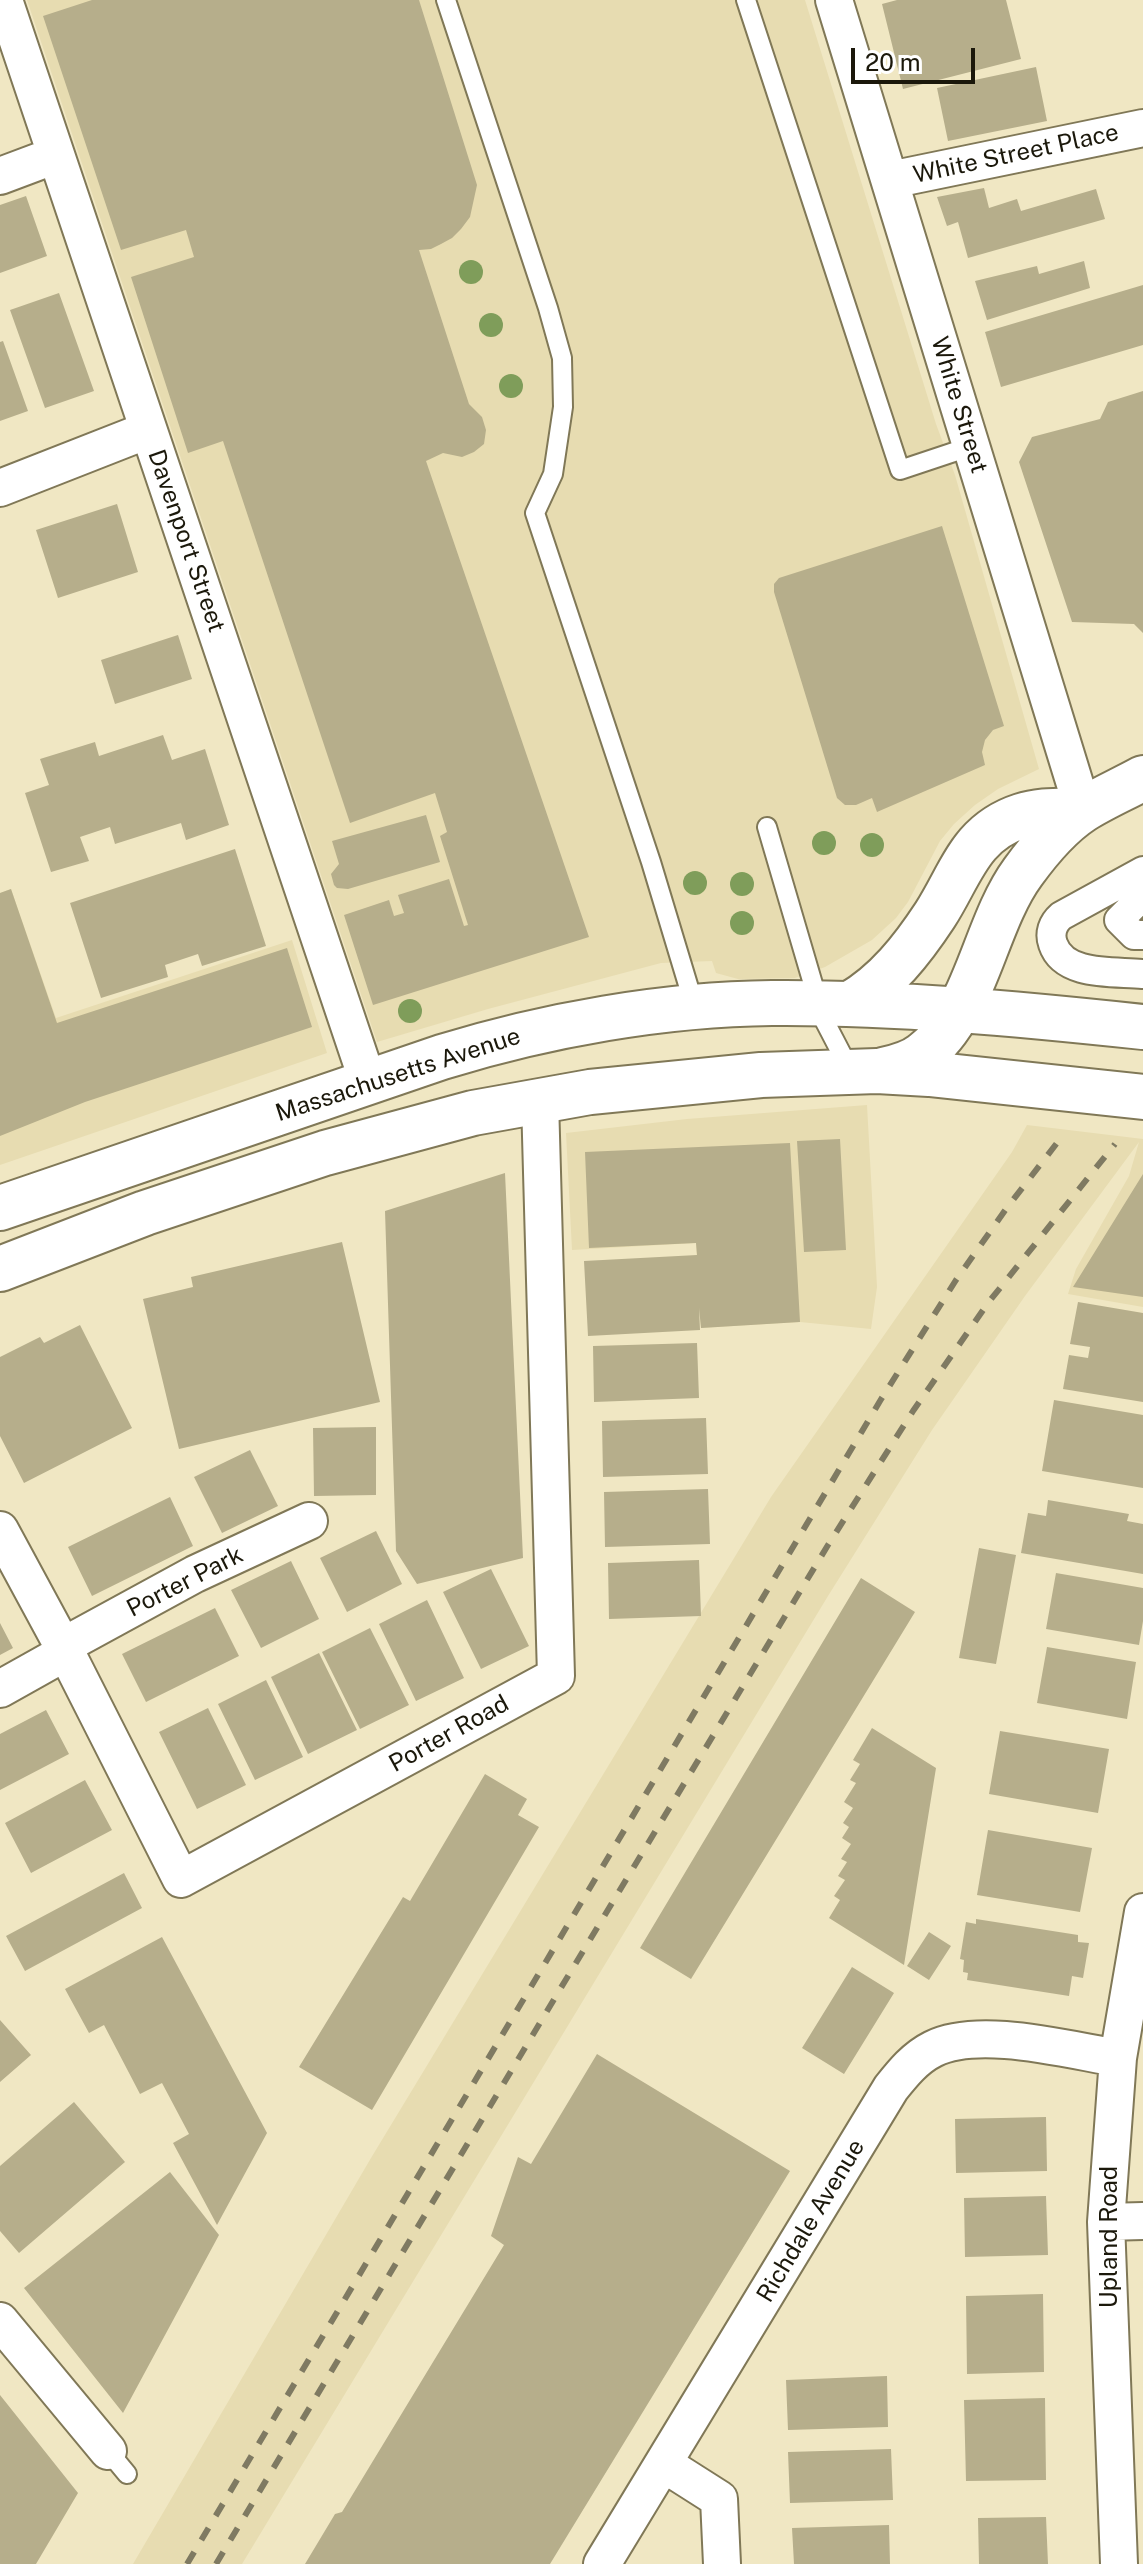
<!DOCTYPE html>
<style>
body{margin:0}
#map{position:relative;width:1143px;height:2564px;overflow:hidden;background:#f0e7c3;font-family:"Public Sans",sans-serif}
canvas{display:block}
.scale{position:absolute;left:851px;top:48px;width:124px;height:36px;box-sizing:border-box;border:4px solid #1b180b;border-top:0;padding-left:10px;font-size:24px;line-height:28px;white-space:nowrap;color:#1b180b;-webkit-text-stroke:6px #fff;paint-order:stroke}
</style>
<div id="map">
<canvas width="1143" height="2564"></canvas>
<div class="scale">20 m</div>
</div>
<script>
const ctx = document.querySelector('canvas').getContext('2d');
ctx.lineJoin = 'round';
function fill(path, color) { ctx.fillStyle = color; ctx.fill(path, 'evenodd'); }
function strokePath(path, color, width, dash) { ctx.strokeStyle = color; ctx.lineWidth = width; ctx.lineCap = dash ? 'butt' : 'round'; ctx.setLineDash(dash || []); ctx.stroke(path); }
function write(font, color, halo, rows, align = 'center') {
  ctx.font = font + ' "Public Sans",sans-serif'; ctx.lineWidth = 6; ctx.setLineDash([]); ctx.textBaseline = 'middle'; ctx.strokeStyle = halo; ctx.fillStyle = color; for (const [text, x, y, turn = 0] of rows) {
    ctx.save(); ctx.translate(x, y); ctx.rotate((+turn || 0) * Math.PI / 180); ctx.textAlign = isNaN(turn) ? turn : align; if (halo) ctx.strokeText(text, 0, 0); ctx.fillText(text, 0, 0); ctx.restore();
  }
}
fill(new Path2D(`
 M27 0H805L936 424 955 475 1039 769 998 789 975 805 954 824 940 841 908 902 896 918 872 940 825 967 795 978 738 979 716 973 712 961 661 963 488 1009 377 1042Z
 M11 889 56 1018 292 940 327 1053 0 1165V893Z
 M867 1105 877 1287 871 1329 800 1322 701 1328 696 1243 572 1250 566 1133 687 1119Z
 M1027 1125 1143 1139V1307L1068 1294 1076 1269 1129 1176 1139 1142 1025 1296 932 1430 828 1596 242 2564H133L371 2158 771 1497 1012 1152Z`), '#e7dcb1');
fill(new Path2D(`
 M92 0H419L477 185 470 217 461 229 452 238 441 244 431 249 419 250 469 404 482 417 486 430 484 444 474 452 462 457 443 453 426 461 589 937 373 1005 344 915 389 900 394 916 404 913 398 895 449 879 464 926 468 925 440 836 447 832 435 793 350 823 223 441 188 453 131 277 194 257 186 230 121 250 43 16Z
 M897 0H1006L1021 59 903 89 882 4Z
 M1036 67 1047 121 948 141 937 88Z
 M984 188 989 208 1017 199 1021 211 1096 189 1105 219 968 258 958 222 947 226 937 197Z
 M26 196 47 256 0 273V205Z
 M1084 261 1090 288 987 320 975 281 1037 266 1039 274Z
 M1143 285V345L1001 387 985 332Z
 M59 293 94 391 45 408 10 310Z
 M3 341 28 411 0 421V342Z
 M1143 391V633L1134 624 1072 622 1019 462 1032 437 1100 419 1108 402Z
 M117 504 138 572 58 598 36 530Z
 M942 526 1004 726 993 730 985 740 982 752 985 765 877 812 872 798 856 805H845L837 798 774 592V584L779 578Z
 M178 635 192 679 115 704 101 660Z
 M163 735 172 760 205 749 229 825 186 840 181 823 115 844 110 827 80 837 89 861 51 872 25 793 49 785 40 759 95 742 99 756Z
 M426 815 440 862 348 889 337 888 334 885 331 874 339 864 332 841Z
 M235 849 266 946 202 966 198 954 165 965 168 977 101 998 70 903Z
 M11 889 57 1023 287 948 312 1027 85 1102 0 1136V893Z
 M840 1139 846 1250 804 1252 797 1141Z
 M790 1143 800 1322 701 1328 699 1308 700 1330 588 1336 584 1261 697 1255 696 1243 589 1248 585 1152Z
 M505 1173 523 1558 417 1584 396 1551 385 1211Z
 M1143 1174V1297L1073 1287Z
 M342 1242 380 1402 179 1449 143 1299 193 1287 191 1277Z
 M1078 1302 1143 1313V1402L1063 1389 1069 1355 1088 1358 1090 1347 1070 1344Z
 M80 1325 132 1428 24 1483 0 1436V1357L40 1337 44 1343Z
 M697 1343 699 1398 594 1402 593 1346Z
 M1054 1400 1143 1415V1488L1042 1471Z
 M706 1418 708 1474 603 1477 602 1421Z
 M376 1427V1495L314 1496 313 1428Z
 M250 1450 278 1506 222 1533 194 1477Z
 M708 1489 710 1544 605 1547 604 1492Z
 M170 1497 193 1546 92 1596 68 1547Z
 M1048 1500 1129 1514 1127 1521 1143 1524V1574L1021 1553 1028 1513 1046 1516Z
 M376 1531 402 1584 347 1612 320 1558Z
 M979 1548 1016 1555 996 1664 959 1658Z
 M699 1560 701 1616 609 1619 608 1563Z
 M291 1561 319 1619 261 1648 231 1590Z
 M491 1569 529 1646 481 1669 443 1592Z
 M1056 1573 1143 1588V1621L1139 1645 1046 1629Z
 M861 1578 915 1612 691 1979 640 1948Z
 M427 1600 464 1678 416 1701 379 1624Z
 M215 1608 239 1656 146 1702 122 1654Z
 M0 1623 13 1648 0 1655Z
 M370 1628 409 1705 360 1729 322 1652Z
 M1047 1647 1136 1662 1127 1719 1037 1703Z
 M319 1653 357 1730 308 1754 271 1677Z
 M266 1680 303 1757 255 1780 218 1704Z
 M208 1708 246 1785 197 1809 159 1732Z
 M46 1710 69 1754 0 1790V1734Z
 M872 1728 936 1768 904 1965 829 1918 840 1900 834 1896 845 1880 838 1876 847 1862 841 1859 851 1844 842 1838 849 1827 843 1823 853 1808 844 1802 856 1783 850 1780 860 1764 853 1760Z
 M1000 1731 1109 1749 1098 1813 989 1794Z
 M485 1774 527 1799 518 1815 539 1827 372 2110 299 2067 403 1897 410 1901Z
 M85 1780 112 1830 31 1873 5 1823Z
 M988 1830 1092 1848 1080 1912 977 1895Z
 M124 1873 142 1908 25 1971 6 1936Z
 M976 1919 1078 1935V1942L1089 1943 1083 1978 1072 1976 1069 1996 967 1980 968 1973 963 1972 964 1960 960 1959 966 1922 976 1924Z
 M929 1932 951 1946 929 1980 907 1966Z
 M162 1937 267 2133 217 2225 173 2143 189 2134 162 2083 140 2094 104 2025 89 2033 65 1989Z
 M852 1967 894 1993 844 2074 802 2048Z
 M0 2020 31 2055 0 2082Z
 M597 2054 790 2171 550 2564H305L335 2514 342 2512 504 2245 491 2236 518 2157 531 2164Z
 M74 2102 125 2162 19 2253 0 2231V2166Z
 M1046 2117 1047 2171 956 2173 955 2119Z
 M170 2172 219 2235 123 2413 24 2288Z
 M1046 2196 1048 2255 965 2257 964 2198Z
 M1043 2294 1044 2372 967 2374 966 2296Z
 M887 2376 888 2427 788 2430 786 2380Z
 M0 2395 78 2493 36 2564H0Z
 M1045 2398 1046 2480 966 2481 964 2400Z
 M891 2449 893 2500 790 2503 788 2452Z
 M1046 2517 1048 2564H979L978 2518Z
 M889 2525 890 2564H794L792 2528Z`), '#b6ae8b');
const service = new Path2D(`
 M446 0 548 308 562 358 563 407 553 474 535 513 651 862 695 1008
 M746 0 900 470 972 446
 M767 827 823 1018 850 1070
 M108 2451 127 2474`);
const pedestrian = new Path2D(`
 M1143 871 1061 916C1053 923 1049 933 1053 944 1064 977 1115 971 1143 974
 M1143 896 1119 920 1134 935H1143`);
const minor = new Path2D(`
 M4 0 368 1082
 M834 0 1083 810
 M0 176 56 155
 M890 180 1143 128
 M0 488 148 430
 M0 1530 66 1652 181 1879 556 1676 540 1100
 M63 1646 195 1574 309 1521
 M0 1689 66 1652
 M1106 2222 1143 2221
 M0 2321 108 2451
 M664 2464 719 2499 722 2564
 M602 2564 891 2088C903 2073 915 2058 933 2049 979 2026 1068 2050 1118 2058
 M1119 2564 1106 2222 1118 2058 1143 1912`);
const primary = new Path2D(`
 M850 1004C886 983 912 950 935 915 961 875 969 833 1021 816 1041 809 1062 811 1083 810
 M883 1070C897 1067 912 1063 923 1054 976 1015 984 925 1023 872 1039 850 1060 825 1083 810 1102 798 1123 789 1143 778
 M0 1208 442 1057C546 1025 664 1004 772 1003 896 1002 1020 1014 1143 1027
 M0 1269 145 1213 325 1153 473 1113 590 1092 761 1075 877 1071 929 1074 1143 1097`);
strokePath(service, '#807857', 22);
strokePath(pedestrian, '#807857', 32);
strokePath(minor, '#807857', 40);
strokePath(primary, '#807857', 48);
strokePath(service, '#fff', 18);
strokePath(pedestrian, '#fff', 28);
strokePath(minor, '#fff', 36);
strokePath(primary, '#fff', 44);
strokePath(new Path2D(`
 M187 2564 880 1401 956 1280 1006 1209 1060 1139
 M216 2564 559 1991 828 1545 913 1411 988 1303 1115 1144`), '#7f7a62', 6, [14, 14]);
ctx.fillStyle = '#7f9d5a';
for (const [x, y] of [
 [471,272],
 [491,325],
 [511,386],
 [824,843],
 [872,845],
 [695,883],
 [742,884],
 [742,923],
 [410,1011]
]) { ctx.beginPath(); ctx.arc(x, y, 12, 0, 2 * Math.PI); ctx.fill(); }
write('24px', '#1b180b', '#fff', [
 ["White Street Place",1016,154,-12],
 ["White Street",959,405,73],
 ["Davenport Street",186,541,71],
 ["Massachusetts Avenue",398,1075,-18],
 ["Porter Park",185,1582,-27],
 ["Porter Road",449,1734,-29],
 ["Richdale Avenue",811,2221,-59],
 ["Upland Road",1110,2237,-90]
]);
</script>
